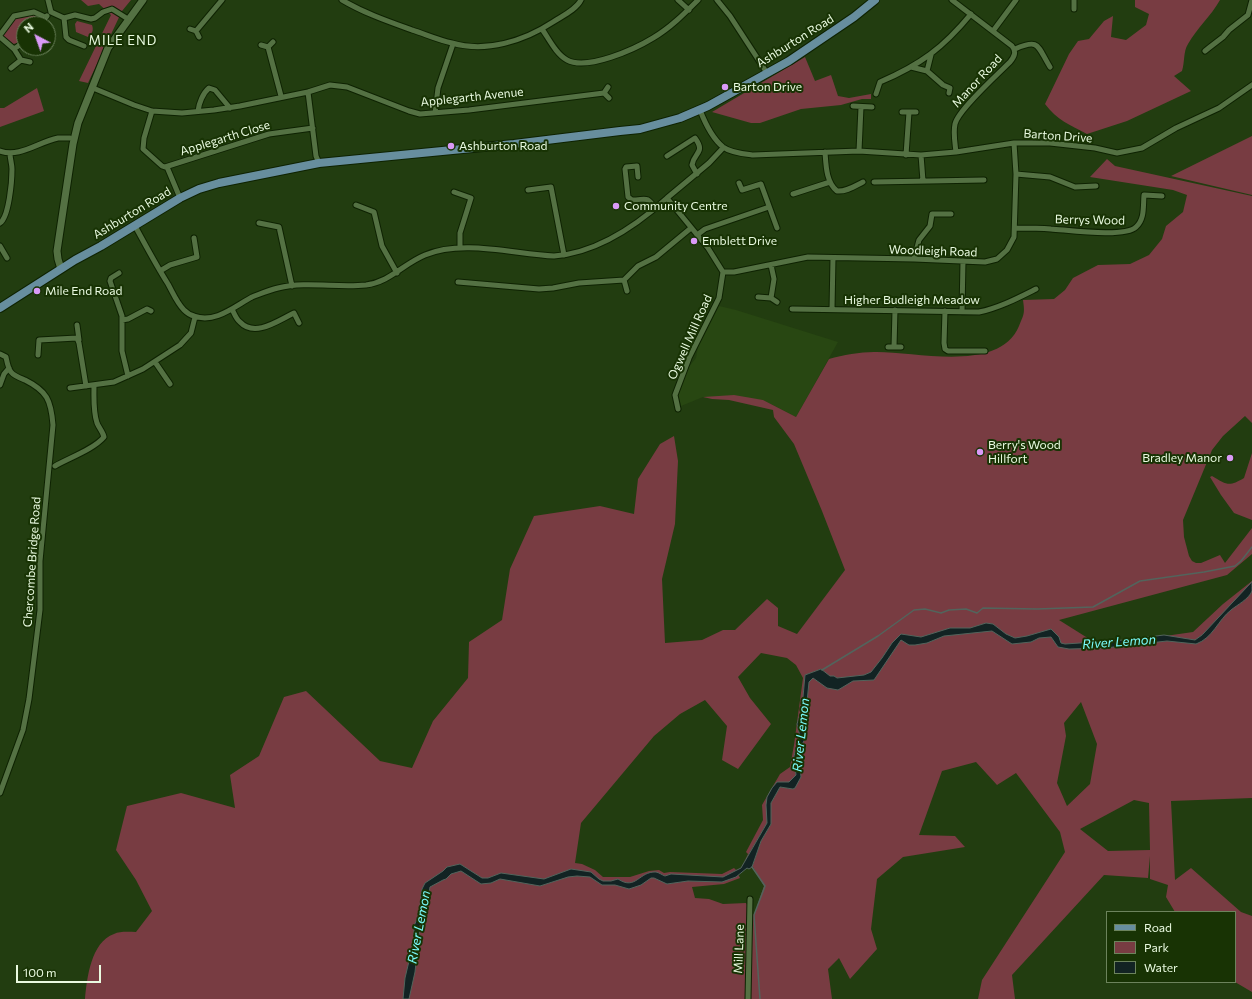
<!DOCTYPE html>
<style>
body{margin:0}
#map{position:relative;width:1252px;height:999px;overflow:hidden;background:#223d10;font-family:Commissioner,sans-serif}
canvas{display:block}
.legend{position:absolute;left:1106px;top:911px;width:130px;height:72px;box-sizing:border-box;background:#183304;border:1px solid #6c835c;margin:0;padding:5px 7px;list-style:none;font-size:12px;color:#e9fae0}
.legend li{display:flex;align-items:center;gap:8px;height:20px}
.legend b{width:20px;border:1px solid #6c835c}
.north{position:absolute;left:16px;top:16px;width:40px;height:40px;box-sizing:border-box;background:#183304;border:1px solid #6c835c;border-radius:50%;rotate:319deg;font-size:11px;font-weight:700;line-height:16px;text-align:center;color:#e9fae0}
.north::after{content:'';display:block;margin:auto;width:14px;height:18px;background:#da9af7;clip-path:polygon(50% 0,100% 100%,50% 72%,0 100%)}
.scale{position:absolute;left:16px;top:965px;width:85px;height:18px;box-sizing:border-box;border:2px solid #e9fae0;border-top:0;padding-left:5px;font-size:12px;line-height:14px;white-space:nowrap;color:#e9fae0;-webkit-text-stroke:3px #183304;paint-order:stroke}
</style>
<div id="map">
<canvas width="1252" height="999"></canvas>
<ul class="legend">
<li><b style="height:5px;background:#678e9e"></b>Road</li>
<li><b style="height:11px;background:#783c42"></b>Park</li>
<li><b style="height:11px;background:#122323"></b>Water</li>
</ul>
<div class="north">N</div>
<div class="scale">100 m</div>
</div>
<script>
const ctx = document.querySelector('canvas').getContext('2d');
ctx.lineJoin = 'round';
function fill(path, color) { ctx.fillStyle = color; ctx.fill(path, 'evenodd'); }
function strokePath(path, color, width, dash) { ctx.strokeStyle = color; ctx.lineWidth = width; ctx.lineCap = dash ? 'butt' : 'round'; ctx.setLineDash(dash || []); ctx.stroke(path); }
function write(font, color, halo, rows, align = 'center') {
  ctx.font = font + ' Commissioner,sans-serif'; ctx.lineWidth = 4; ctx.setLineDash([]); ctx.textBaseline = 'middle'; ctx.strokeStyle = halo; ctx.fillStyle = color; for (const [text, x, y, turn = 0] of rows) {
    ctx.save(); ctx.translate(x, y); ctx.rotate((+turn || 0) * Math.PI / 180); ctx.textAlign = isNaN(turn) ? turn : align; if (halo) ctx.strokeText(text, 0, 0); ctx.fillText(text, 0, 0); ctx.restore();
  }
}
fill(new Path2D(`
 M719 306 736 310 838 342 796 417 763 400 703 397 681 406 678 395 685 372 696 358 698 347Z`), '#284712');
fill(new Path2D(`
 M81 0H131L122 11 88 83 79 81 111 15 99 4 88 6Z
 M1135 0H1220C1211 16 1197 28 1188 44 1183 52 1185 62 1182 71L1174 76 1191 91 1127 121 1087 134C1070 125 1057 120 1045 104L1069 54 1078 41 1089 39 1104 21 1113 16 1111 37 1126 40 1146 25 1149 14 1135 7Z
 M34 14 40 17V19L35 24H24V38L18 43 13 44 4 38 2 35 15 18Z
 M77 21 92 25C94 31 92 33 88 37L76 32 75 24Z
 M805 57 815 81 831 75 838 96 849 98 871 94V99H862L841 105 801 109 760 123H751L712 112Z
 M37 88 44 111 0 127V108H4Z
 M1252 136V195L1171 176Z
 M1107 159 1115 166 1252 196V423L1245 416 1223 436 1212 450 1183 520 1184 537 1189 556 1192 561 1196 563H1201L1220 555 1225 563 1252 528V554L1227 575 1059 620 1094 642 1137 640 1193 632 1223 604 1252 581V798L1171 801 1175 880 1191 868 1241 912 1252 916V992L1235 982V912H1175L1166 897 1168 885 1150 879V856L1148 878 1104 875 1012 975 1015 999H978L982 980 1065 852 1060 832 1016 773 997 785 976 762 942 771 919 835 955 836 965 847 903 857 877 879 871 929 877 949 850 979 839 958 828 969 832 999H85C87 978 91 942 114 934 120 931 129 932 136 932L152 911 136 880 116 850 127 806 181 793 235 808 230 775 259 756 284 697 306 691 380 761 412 768 433 721 468 678 469 642 502 620 510 569 534 516 600 506 634 514 638 479 660 444 674 436 678 461 675 524 662 579 665 643 702 640 723 630H735L767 599 778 608V626L797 634 845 570 822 511 794 444 774 417 773 410 729 400 712 399 703 397 734 395 763 400 796 417 829 359C843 355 860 352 874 352 915 351 999 374 1019 326 1024 314 1025 314 1023 300L1054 299 1065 290 1073 278 1098 265 1130 264 1149 255 1162 239 1166 226 1183 212 1187 195 1173 190 1090 177ZM761 653 787 658 796 665 803 678 794 745 790 767 780 774 762 805 763 820 746 852 748 854 741 868 736 870 734 868 722 874 670 872 664 873 659 870 649 871 630 877H603L595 870 582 864 575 863 581 823 654 736 680 714 705 700 727 726 722 760 738 769 771 724 750 698 738 677ZM821 669 822 671 810 680 809 682 807 702 803 723 805 739 800 748 799 755 801 771 793 789 780 787 771 803V824L761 841 752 867 749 869 753 867 764 886 754 915 746 903 723 904 709 899 695 898 692 887 724 884 740 878 738 874 747 868 743 864 767 823 772 788 781 782H789L796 775 794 756 800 736 797 724 802 708 805 675ZM1081 702 1097 744 1090 784 1067 806 1057 783 1066 736 1064 723ZM1134 800 1149 803 1150 850 1108 851 1080 829Z
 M1252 453V520L1234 513 1221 495 1210 477 1212 476C1227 485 1229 487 1244 478Z`), '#783c42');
const water = new Path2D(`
 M1252 582C1252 584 1252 589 1252 591 1249 599 1237 605 1231 610 1218 620 1213 638 1196 644L1167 641 1105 648 1069 649 1058 647 1051 637 1039 638 1031 642 1012 644 992 631 944 636 927 643 915 645H909L901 640 874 680 853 681 838 690 827 688 813 678 809 682 807 702 803 723 805 739 800 748 799 755 801 777 795 788 793 789 780 787 771 803V824L761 841 752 867 749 869 747 868 736 877 722 882 688 881 667 884 654 878H651L641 885 629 889 615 885H602L590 877 577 876 568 877 540 886 500 879 491 883 481 884 461 871 451 874 446 879 443 880 430 887 426 910 420 926 415 972 409 999H403L405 978 414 940V926L419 914 422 889 425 883 443 871 447 867 460 864 482 878H488L501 873 544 879 571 869 591 872 599 879 603 881H611L618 879C636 891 639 871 656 872 660 873 662 875 665 876L671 874 723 877 741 868 767 823 766 805 767 797 772 788 777 782H789L796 775 794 756 800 736 797 724 802 708 805 675 821 669 830 676H834L837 678 864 675 871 672 882 658 892 643 901 634 921 637 950 628H970L986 623 993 624 1006 634 1015 638 1027 636 1051 629 1059 637 1061 643 1065 644 1124 640 1164 635 1195 640 1202 635Z`);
fill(water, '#122323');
strokePath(water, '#52645c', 1);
strokePath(new Path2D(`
 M822 670 878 636 914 610 925 609 941 613 949 610 966 609 977 613 983 608 1037 609 1093 607 1140 581 1204 572 1235 566 1241 561 1252 547
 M752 867 765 886 754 915 760 999`), '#52645c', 1.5);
const street = new Path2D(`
 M48 0 51 12
 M342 0C364 13 387 21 412 30 425 34 438 40 452 43 486 53 524 41 553 22 562 16 576 10 581 0
 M678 0 689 10
 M717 0 730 16 767 73
 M952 0 1012 46C1017 52 1014 57 1010 62 998 74 958 110 955 124 953 133 955 143 956 152
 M1074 9V0
 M51 12 64 18 75 15 91 19 95 18 103 12 112 9 128 19
 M64 18 66 37 69 40 84 46
 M40 24 47 16
 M190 29 196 31 199 37
 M542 29C549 39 556 54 567 60 587 71 635 49 653 38 670 28 684 14 698 0
 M196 31 222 0
 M993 31 1016 0
 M0 35 14 16 34 12 45 17
 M0 37 14 49 24 42
 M261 45 268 47 273 42
 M268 47 281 96
 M1015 49C1040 38 1037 46 1050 67
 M1205 51 1210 47 1223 37 1229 30 1248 15 1252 0
 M931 55 927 71 943 85 950 88 949 93
 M21 60 30 62
 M911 67 927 71
 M11 68 21 60 14 49
 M608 87 604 93 609 98
 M93 88 134 105 152 111 182 113 214 110 240 106 308 92 330 85 347 87 409 111 420 114 469 110 604 93
 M308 92 316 156 319 163
 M876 94 880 82C920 65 943 48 971 14
 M853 106 872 107
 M700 110C705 123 712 138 723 147 731 153 744 154 753 155L859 151 921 155 956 152 1014 143H1050L1095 148 1117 153 1142 148 1176 128 1219 108 1252 85
 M152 111 144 138 143 149 162 166 165 167 269 134 313 128
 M198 111C199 103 203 93 209 88L215 90 230 108
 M902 112H916
 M435 113 438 88 453 44
 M0 151C20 158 38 142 58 138 62 138 66 138 70 138
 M859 151 861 107
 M825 152C826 165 826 182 837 191 846 192 855 186 863 182
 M906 155 909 112
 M921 155 923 181
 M667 156 695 138C706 153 694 152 692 165L697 174
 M167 167 180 198
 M1016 174 1050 177 1075 187 1096 186
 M638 177 637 166 626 167 625 169 628 197 632 200C646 200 646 195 655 208
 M874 182 984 180
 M739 183 742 190 761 184 777 228
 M528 190 551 187 564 255
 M454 192 471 198 460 233V248
 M793 194 830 182
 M356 205 374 212 382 246 397 273
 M0 223C9 217 12 181 12 169 12 164 10 159 10 153
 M259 223 279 227 292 286
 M135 226C146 246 156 265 168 284 173 293 177 303 184 310 187 313 190 315 194 316 215 324 235 306 252 297 260 294 269 290 278 288 307 281 336 288 366 285 390 282 403 264 425 255 462 239 514 254 554 256 596 253 636 226 667 198
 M1015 228C1027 228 1039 228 1051 229 1068 230 1125 238 1136 227 1145 219 1143 206 1144 195L1162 196
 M697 235 705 229 769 207
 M0 246 7 258
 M914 259 919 240 930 226 932 214H951
 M160 271 170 265 197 257 194 238
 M723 272H734L808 257 914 259 985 262 997 259 1007 250 1014 237 1016 174 1014 143
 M119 273 111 278 110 281 122 316V351L128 376
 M624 280 627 291
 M458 282 539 289 553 288 579 283 624 280 638 266 656 257 691 228
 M758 297 771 298 774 279 771 265
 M771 298 777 302
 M232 309C234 313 236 319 240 322 255 338 279 320 294 313L299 323
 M792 309 979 312C999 308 1018 298 1036 289
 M832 309 833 258
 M945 311 944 343 945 349 948 351H985
 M962 312 963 261
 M122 320 128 319 147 309 151 311
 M77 325 79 340
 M888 347H901
 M894 347 895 310
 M0 354 6 357C7 362 8 368 11 372 14 376 20 378 25 380 47 391 51 400 53 425L40 561V610L29 699 23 730 0 793
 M38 355 39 340 77 338 79 343 86 386
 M155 362 170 384
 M0 385 4 374 9 368
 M70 388 114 382 143 369 180 345 191 333 195 317
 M678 409 675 395 689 358 719 298 723 272 708 248 667 198 709 163 723 148
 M55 466C69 458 94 449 104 437 103 432 99 428 97 423 93 411 94 398 94 385
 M748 999 750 899`);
const secondary = new Path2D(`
 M61 269 58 259 57 251 73 144 78 123 108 48 143 0`);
const primary = new Path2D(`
 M0 308 75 260 101 246 180 198 199 189 219 183 319 163 514 144 620 131 640 129 680 118 708 106 789 61 854 17 875 0`);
strokePath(street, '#0e2202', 7);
strokePath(secondary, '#0e2202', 9);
strokePath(primary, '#0e2202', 10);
strokePath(street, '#547143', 5);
strokePath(secondary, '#547143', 7);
strokePath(primary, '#678e9e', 8);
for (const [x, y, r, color] of [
 [725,87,4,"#da9af7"],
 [451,146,4,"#da9af7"],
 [616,206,4,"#da9af7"],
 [694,241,4,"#da9af7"],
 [37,291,4,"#da9af7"],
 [980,452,4,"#da9af7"],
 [1230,458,4,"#da9af7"]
]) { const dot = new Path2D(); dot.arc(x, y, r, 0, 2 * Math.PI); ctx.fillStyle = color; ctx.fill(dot); strokePath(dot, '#183304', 1.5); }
write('12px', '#e9fae0', '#183304', [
 ["Ashburton Road",795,41,-32],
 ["Manor Road",977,81,-47],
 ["Applegarth Avenue",472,97,-6],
 ["Barton Drive",1058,136,4],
 ["Applegarth Close",225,138,-17],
 ["Ashburton Road",132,213,-31],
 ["Berrys Wood",1090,220,1],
 ["Woodleigh Road",933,251,2],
 ["Higher Budleigh Meadow",912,300],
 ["Ogwell Mill Road",690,337,-66],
 ["Chercombe Bridge Road",32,562,-86],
 ["Mill Lane",739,949,-88]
]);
write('12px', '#e9fae0', '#183304', [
 ["Barton Drive",733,87],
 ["Ashburton Road",459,146],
 ["Community Centre",624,206],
 ["Emblett Drive",702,241],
 ["Mile End Road",45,291],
 ["Berry's Wood",988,445],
 ["Hillfort",988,459],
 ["Bradley Manor",1222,458,"right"]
], 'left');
ctx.letterSpacing = '1px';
write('13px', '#e9fae0', '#183304', [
 ["MILE END",123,41]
]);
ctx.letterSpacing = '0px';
write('italic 13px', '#79fbfb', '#183304', [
 ["River Lemon",1119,642,-4],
 ["River Lemon",801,735,-84],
 ["River Lemon",419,927,-79]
]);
</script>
